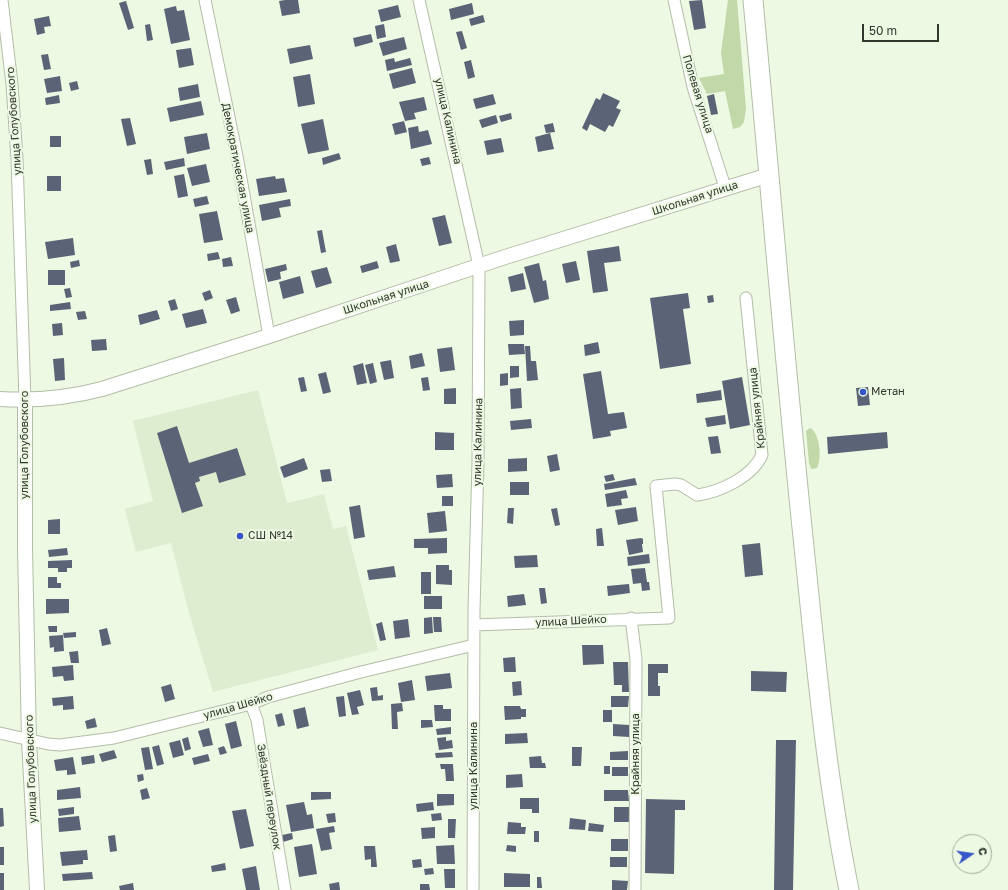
<!DOCTYPE html>
<meta charset="utf-8">
<style>
body{margin:0}
#map{position:relative;width:1008px;height:890px;overflow:hidden;background:#edf9e2;font-family:"Golos Text",sans-serif}
canvas{display:block}
.north{position:absolute;left:952px;top:834px;width:40px;height:40px;box-sizing:border-box;background:#edf9e2;border:1px solid #a2ab9a;border-radius:50%;rotate:77deg;font-size:11px;font-weight:700;line-height:16px;text-align:center;color:#32362d}
.north::after{content:'';display:block;margin:auto;width:14px;height:18px;background:#3656c7;clip-path:polygon(50% 0,100% 100%,50% 72%,0 100%)}
.scale{position:absolute;left:862px;top:24px;width:77px;height:18px;box-sizing:border-box;border:2px solid #32362d;border-top:0;padding-left:5px;font-size:12px;line-height:14px;white-space:nowrap;color:#32362d;-webkit-text-stroke:3px #edf9e2;paint-order:stroke}
</style>
<div id="map">
<canvas width="1008" height="890"></canvas>
<div class="north">С</div>
<div class="scale">50 m</div>
</div>
<script>
const ctx = document.querySelector('canvas').getContext('2d');
ctx.lineJoin = 'round';
function fill(path, color) { ctx.fillStyle = color; ctx.fill(path, 'evenodd'); }
function strokePath(path, color, width, dash) { ctx.strokeStyle = color; ctx.lineWidth = width; ctx.lineCap = dash ? 'butt' : 'round'; ctx.setLineDash(dash || []); ctx.stroke(path); }
function write(font, color, halo, rows, align = 'center') {
  ctx.font = font + ' "Golos Text",sans-serif'; ctx.lineWidth = 4; ctx.setLineDash([]); ctx.textBaseline = 'middle'; ctx.strokeStyle = halo; ctx.fillStyle = color; for (const [text, x, y, turn = 0] of rows) {
    ctx.save(); ctx.translate(x, y); ctx.rotate((+turn || 0) * Math.PI / 180); ctx.textAlign = isNaN(turn) ? turn : align; if (halo) ctx.strokeText(text, 0, 0); ctx.fillText(text, 0, 0); ctx.restore();
  }
}
fill(new Path2D(`
 M258 390 287 503 324 494 333 529 346 526 378 650 213 692 189 613 171 543 136 552 125 509 153 501 133 421Z`), '#deedd0');
fill(new Path2D(`
 M728 0H737L746 109 744 122 740 127 733 129 725 91 707 94 699 78 724 74 721 53Z
 M810 428C820 433 822 458 817 468L811 469 809 463 806 431Z`), '#c1d8a9');
fill(new Path2D(`
 M285 0H298L300 13 282 16 279 1Z
 M702 0 706 28 694 30 689 1Z
 M126 1 134 28 128 30 119 3Z
 M472 3 474 14 451 20 449 9Z
 M398 5 401 17 381 22 378 10Z
 M176 6 177 11 184 10 190 40 171 44 164 9Z
 M483 15 485 22 471 26 469 19Z
 M49 16 51 26 44 27 45 33 37 35 34 19Z
 M150 24 153 40 147 41 145 25Z
 M384 24 386 37 377 39 375 26Z
 M462 31 467 48 461 50 456 32Z
 M371 34 373 42 355 47 353 38Z
 M404 37 407 49 383 56 379 43Z
 M310 45 313 59 290 64 287 49Z
 M191 48 194 65 179 68 176 50Z
 M48 54 51 69 44 70 41 55Z
 M394 58 395 62 410 58 412 65 387 71 385 60Z
 M471 60 475 77 468 79 464 62Z
 M412 68 416 83 393 89 389 74Z
 M310 74 315 104 298 107 293 77Z
 M60 76 62 91 47 93 44 79Z
 M77 81 79 89 71 91 69 83Z
 M198 84 200 97 180 101 178 88Z
 M603 93 620 101 616 108 621 110 613 127 609 125 605 132 590 124 587 131 582 128 596 98 600 100Z
 M493 94 496 104 476 109 473 99Z
 M714 94 718 114 711 115 707 96Z
 M59 95 60 103 46 105 45 98Z
 M424 97 427 110 414 113 416 119 405 121 399 102Z
 M201 101 204 115 170 122 167 108Z
 M511 113 512 119 501 122 499 116Z
 M496 115 498 123 482 128 479 120Z
 M130 118 136 144 127 146 121 119Z
 M323 119 329 150 308 154 301 124Z
 M404 121 407 132 395 135 392 124Z
 M553 123 555 132 546 133 544 125Z
 M418 126 419 132 428 130 432 144 411 149 408 128Z
 M207 133 210 149 187 154 184 137Z
 M550 133 554 149 538 152 535 137Z
 M50 136H61V147H50Z
 M501 138 504 152 487 155 484 141Z
 M339 153 341 159 323 165 322 158Z
 M429 157 431 164 422 166 420 159Z
 M184 158 185 166 166 170 164 162Z
 M151 159 153 174 147 175 144 160Z
 M206 164 210 182 192 186 187 168Z
 M184 174 188 196 178 198 174 176Z
 M47 176H61V191H47Z
 M275 176 276 179 284 178 287 192 259 196 256 179Z
 M207 196 209 204 195 207 193 199Z
 M290 199 291 206 279 208 281 217 262 221 259 205Z
 M217 211 223 240 204 243 199 214Z
 M445 215 452 243 439 246 432 218Z
 M322 230 326 252 321 253 317 231Z
 M73 238 75 255 48 259 45 242Z
 M396 244 400 261 390 263 386 247Z
 M619 246 621 261 604 263 608 291 593 293 587 251Z
 M218 252 220 259 208 261 207 254Z
 M231 257 233 266 223 267 222 259Z
 M79 260 80 266 71 268 70 262Z
 M377 261 379 268 362 273 360 266Z
 M576 261 580 280 566 283 562 264Z
 M539 263 543 281 546 280 549 299 534 303 524 267Z
 M286 264 287 270 280 272 281 279 268 282 265 269Z
 M327 267 332 283 316 288 311 271Z
 M48 270H65V285H48Z
 M523 273 526 289 511 292 508 277Z
 M300 276 304 293 283 299 279 282Z
 M70 288 72 297 66 298 64 289Z
 M210 290 213 298 205 301 202 293Z
 M688 293 690 308 683 309 691 364 660 369 650 298Z
 M713 295 714 302 708 303 707 296Z
 M236 297 240 311 231 314 226 300Z
 M175 299 178 309 171 311 168 301Z
 M70 302 71 309 50 311V305Z
 M203 309 207 323 186 328 182 314Z
 M157 310 160 319 140 325 138 315Z
 M85 311 87 319 78 320 76 312Z
 M524 320V335L510 336 509 321Z
 M62 323 63 335 53 336 52 324Z
 M106 339 107 350 92 351 91 340Z
 M598 342 600 353 585 356 584 345Z
 M508 344H524L525 354 509 355Z
 M525 346H530L531 361H536L538 380 527 381Z
 M452 347 455 370 440 372 437 349Z
 M422 353 425 366 411 369 409 356Z
 M64 358 65 380 55 381 53 359Z
 M391 360 394 378 384 380 380 362Z
 M363 363 367 383 357 385 353 366Z
 M373 363 377 382 370 384 365 365Z
 M510 366H519V377L510 378Z
 M601 371 608 414 624 412 627 428 610 431 611 436 593 439 583 374Z
 M326 372 331 392 323 394 318 374Z
 M508 373V385L500 386V374Z
 M304 377 307 391 301 392 298 378Z
 M428 377 430 390 423 391 421 378Z
 M742 377 750 425 730 429 722 381Z
 M868 387 870 405 858 406 856 388Z
 M456 388V404H444V389Z
 M521 388 522 408 511 409 510 389Z
 M721 390 722 400 697 403 696 394Z
 M725 415 726 424 707 427 705 418Z
 M531 419 532 428 511 430 510 421Z
 M177 426 189 463 237 448 246 475 219 483 216 472 199 477 200 481 195 483 203 506 182 513 157 433Z
 M435 432 454 433V450H435Z
 M887 432 888 448 828 454 827 437Z
 M718 436 721 453 711 454 708 437Z
 M557 454 560 470 550 472 547 456Z
 M304 458 308 469 284 478 280 467Z
 M527 458V471L508 472V459Z
 M330 469 332 481 322 482 320 470Z
 M452 474 453 487 437 488 436 475Z
 M613 474 615 480 606 482 604 476Z
 M635 478 637 485 605 490 604 484Z
 M510 482H529V495H510Z
 M626 490 628 498 621 499 622 505 607 507 605 494Z
 M442 496H453V506H442Z
 M360 505 365 537 354 539 349 507Z
 M636 507 638 521 618 525 615 510Z
 M508 508H514L513 524 507 523Z
 M557 508 560 525 555 526 551 509Z
 M445 511 447 531 429 533 427 513Z
 M60 519V534H48V520Z
 M602 528 604 546H597L596 529Z
 M447 538V553L428 554V548H414V539Z
 M641 538 643 539V544H642L643 552 629 555 626 540Z
 M760 543 763 575 745 577 742 545Z
 M67 548 68 555 49 557 48 550Z
 M649 554 650 563 628 566 627 557Z
 M537 555 538 567 515 568 514 556Z
 M72 560V568H67V572H58V568H48V561Z
 M436 565H449V570H452V585L436 584Z
 M394 566 396 577 369 580 367 570Z
 M645 568 647 582H649L650 590 642 591 641 583 633 584 631 569Z
 M421 572H431V594H421Z
 M48 577H57V583H61V588H48Z
 M629 584 630 593 608 596 607 586Z
 M539 588H545L547 603 541 604Z
 M524 594 526 605 508 607 507 596Z
 M424 596H442V609H424Z
 M46 599H69V613L46 614Z
 M432 617 433 633 424 634V618Z
 M433 617H441L442 632H434Z
 M408 619 410 637 395 639 393 621Z
 M382 622 386 640 380 641 376 624Z
 M48 626H57V632H49Z
 M107 628 111 644 102 646 99 630Z
 M76 632V637L64 638 63 633Z
 M63 635 64 651 54 652V647L50 648 49 636Z
 M582 645H603L604 664 583 665Z
 M78 651 79 663H71L69 652Z
 M515 657 516 672H504L503 658Z
 M613 662H628L629 692H622V685H614Z
 M648 664H668V673H658V686H660V696H648Z
 M73 665 74 680 64 681 63 676 53 677 52 667Z
 M751 671 787 672 786 692 751 691Z
 M450 673 452 688 427 691 425 676Z
 M412 680 415 700 401 702 398 683Z
 M521 681 522 695 513 696 512 682Z
 M171 684 175 699 165 702 161 687Z
 M377 687 378 696 383 695V700L372 701 370 688Z
 M360 690 364 705 357 707 359 714 352 715 347 693Z
 M73 696 74 709 63 710V705L53 706 52 698Z
 M344 696 346 716 339 717 336 697Z
 M611 696H629L628 707H611Z
 M402 703 403 711 397 712 398 729H392L391 704Z
 M434 705H443V709H451V721H435Z
 M504 706H520L521 709H526V717H521V719L505 720Z
 M305 707 309 726 297 729 293 710Z
 M603 710H612V722H603Z
 M282 713 285 725 278 727 275 715Z
 M95 718 97 727 87 729 85 721Z
 M421 720H432L433 727 421 728Z
 M236 721 242 746 231 749 225 724Z
 M613 724 629 725V737L613 736Z
 M451 727V734L437 735 436 729Z
 M209 728 213 745 203 747 198 731Z
 M527 733 528 743 505 744V734Z
 M188 737 191 749 185 751 182 739Z
 M446 737V741L452 740 453 748 439 750 437 738Z
 M180 740 184 755 173 758 169 743Z
 M776 740H796L793 890H774Z
 M159 745 164 764 157 766 152 747Z
 M224 746 227 753 220 755 218 748Z
 M149 747 153 769 145 770 141 748Z
 M572 747H582L581 766H572Z
 M114 750 117 758 102 762 99 754Z
 M628 751V760H610V752Z
 M452 752 453 757 436 758 435 753Z
 M208 754 210 761 194 765 192 758Z
 M94 755 95 763 82 765 81 757Z
 M541 756 542 763H545L546 768H530L529 757Z
 M73 757 76 774 67 775V770L56 771 54 760Z
 M440 764H453L454 781H446L445 769H441Z
 M604 766H610V774H604Z
 M612 767H628V776H612Z
 M143 774 144 780 138 782 137 775Z
 M522 774 523 787 506 788V775Z
 M80 787 81 798 57 800V790Z
 M147 788 150 798 142 800 140 790Z
 M604 790H628L629 801H604Z
 M311 792H331V799L311 800Z
 M437 794H454V805L437 806Z
 M520 798H539V813H532V809H520Z
 M646 799 685 800V810H675L674 874 645 873Z
 M304 802 307 815 312 814 314 828 291 832 286 805Z
 M433 802 434 810 417 812 416 804Z
 M74 807V814L59 816 58 809Z
 M614 807H629V822H614Z
 M0 808H3L4 826 0 827Z
 M246 809 254 846 240 849 232 811Z
 M335 813 336 822 328 823 326 814Z
 M441 813 442 820 432 821 431 814Z
 M79 816 81 830 59 832 58 818Z
 M570 818 586 820 585 830 569 829Z
 M448 819H456L455 838H448Z
 M508 822 521 823V827H526L525 834H507Z
 M589 823 604 825 603 832 588 831Z
 M334 826 335 832 329 833 332 849 321 851 316 829Z
 M435 827V838L422 839 421 828Z
 M534 831H539V842H534Z
 M292 833 293 839 283 842 282 835Z
 M115 835 117 851 110 852 108 836Z
 M611 839H628V851H611Z
 M312 844 317 874 299 877 294 847Z
 M454 845 455 864H437L436 846Z
 M507 845 516 846V852L506 851Z
 M364 846H375L377 867H371V859L365 860Z
 M0 847H4V865H0Z
 M87 850 88 860H83V864L62 866 60 852Z
 M610 857H627V867H610Z
 M421 859 422 867 413 868 412 860Z
 M225 863 226 870 212 872 211 866Z
 M256 866 260 890H246L242 869Z
 M433 868 434 874 425 875 424 869Z
 M444 869H455V888H445Z
 M92 872 93 879 63 881 62 874Z
 M0 873H4V890H0Z
 M504 873 530 874V887H504Z
 M537 877H541L542 888H537Z
 M612 880 628 881 627 890H612Z
 M339 882 340 890H330L329 884Z
 M133 883 134 890H120L119 886Z
 M420 884H429L430 890H420Z`), '#5b6377');
const minor = new Path2D(`
 M2 0 12 84 17 159 25 400
 M205 0 237 156 269 336
 M419 0 479 266 478 463 474 610 473 890
 M674 0 693 87 725 187
 M631 618 636 659 635 890
 M474 625 669 618 656 486 675 484 681 485 697 495C720 492 752 477 762 455L746 298
 M251 704 257 720 285 890
 M0 733 48 744 60 745 114 738 251 704 268 697 361 672 474 645`);
const tertiary = new Path2D(`
 M0 399C35 401 68 398 102 389L269 336 502 258 769 175
 M25 400V549L29 740 37 890`);
const trunk = new Path2D(`
 M753 0C770 182 785 365 804 547 816 661 826 777 849 890`);
strokePath(minor, '#b3bea8', 13);
strokePath(tertiary, '#b3bea8', 16);
strokePath(trunk, '#b3bea8', 21);
strokePath(minor, '#fff', 11);
strokePath(tertiary, '#fff', 14);
strokePath(trunk, '#fff', 19);
for (const [x, y, r, color] of [
 [863,392,4,"#3656c7"],
 [240,536,4,"#3656c7"]
]) { const dot = new Path2D(); dot.arc(x, y, r, 0, 2 * Math.PI); ctx.fillStyle = color; ctx.fill(dot); strokePath(dot, '#edf9e2', 1.5); }
write('11px', '#32362d', '#edf9e2', [
 ["Полевая улица",698,94,73],
 ["улица Голубовского",14,121,-94],
 ["улица Калинина",448,121,77],
 ["Демократическая улица",238,168,79],
 ["Школьная улица",695,198,-18],
 ["Школьная улица",386,297,-18],
 ["Крайняя улица",757,408,-96],
 ["улица Калинина",478,442,-89],
 ["улица Голубовского",25,445,-90],
 ["улица Шейко",571,621,-3],
 ["улица Шейко",238,706,-16],
 ["Крайняя улица",636,754,-90],
 ["улица Калинина",474,766,-90],
 ["улица Голубовского",31,769,-92],
 ["Звёздный переулок",269,797,81]
]);
write('11px', '#32362d', '#edf9e2', [
 ["Метан",871,392],
 ["СШ №14",248,536]
], 'left');
</script>
